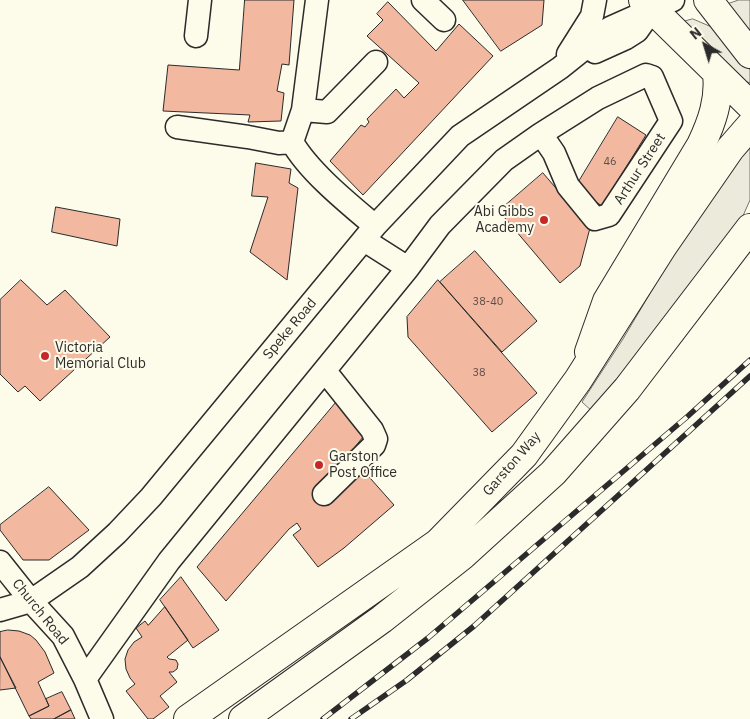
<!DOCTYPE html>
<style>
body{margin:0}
#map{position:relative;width:750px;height:719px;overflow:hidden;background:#fdfbea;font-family:"IBM Plex Sans",sans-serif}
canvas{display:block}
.north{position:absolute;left:680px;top:20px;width:50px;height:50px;-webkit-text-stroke:4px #fdfbea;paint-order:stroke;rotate:321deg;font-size:14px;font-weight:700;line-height:20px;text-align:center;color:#2b2b2b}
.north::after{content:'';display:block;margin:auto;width:18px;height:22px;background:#2b2b2b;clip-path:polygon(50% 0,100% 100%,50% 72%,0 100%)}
</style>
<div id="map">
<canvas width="750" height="719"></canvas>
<div class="north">N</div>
</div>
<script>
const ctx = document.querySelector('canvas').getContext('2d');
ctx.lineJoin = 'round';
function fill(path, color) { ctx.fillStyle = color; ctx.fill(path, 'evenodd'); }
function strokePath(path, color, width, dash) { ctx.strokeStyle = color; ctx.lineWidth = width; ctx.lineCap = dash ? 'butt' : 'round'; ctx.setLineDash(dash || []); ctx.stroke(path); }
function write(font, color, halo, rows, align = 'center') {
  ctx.font = font + ' "IBM Plex Sans",sans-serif'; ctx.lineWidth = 4; ctx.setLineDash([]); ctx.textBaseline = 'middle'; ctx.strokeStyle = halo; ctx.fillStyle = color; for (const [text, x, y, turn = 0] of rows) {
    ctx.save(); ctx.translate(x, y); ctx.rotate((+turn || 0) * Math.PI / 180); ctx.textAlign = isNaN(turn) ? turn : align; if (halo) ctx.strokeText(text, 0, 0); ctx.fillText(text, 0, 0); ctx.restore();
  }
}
const green = new Path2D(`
 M739 0H750V32L728 4Z
 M693 19 714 28 729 41 750 70V83L740 79 682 22Z
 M750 140V200L742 218 594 413 582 402 623 339 671 258Z`);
fill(green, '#ecebdb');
strokePath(green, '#74746e', 1);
const building = new Path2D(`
 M245 0H294L289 65 282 64 277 91 284 93 281 121 248 122 250 115 163 111 168 65 239 70Z
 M463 0H544L542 25 501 51Z
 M388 2 436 51 459 24 493 56 363 195 330 161 361 125 365 127 369 122 367 119 396 89 404 98 419 83 367 36 383 20 377 14Z
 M618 117 646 135 602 206 575 188Z
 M256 163 291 169 289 183 298 188 287 280 250 252 268 197 252 196Z
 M543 173 590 228 580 266 560 283 499 211Z
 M56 207 120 219 117 246 52 232Z
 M475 251 537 321 502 352 440 282Z
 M21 280 47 305 65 290 110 337 40 401 25 386 18 392 0 374V300Z
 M438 280 537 393 492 432 408 337 407 317Z
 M341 399 363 437 317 494 362 469 394 505 344 548 318 567 293 535 301 529 297 523 289 529 226 601 197 567 336 402Z
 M49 487 89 530 49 560H23L0 530V525Z
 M181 577 219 630 193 648 160 600Z
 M165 607 188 640 167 657 169 659 176 660 178 664 177 669 173 672H169L177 682 160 696 169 707 153 719H148L126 691 135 684 130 678 126 669 125 659 128 650 134 642 142 637 136 628 145 621 148 625Z
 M8 630 19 631 30 635 36 640 45 652 54 673 38 682 49 706 29 716 0 657V632Z
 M0 657 16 688 0 690Z
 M62 692 71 710 54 719H31L29 716 49 706 46 699Z
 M71 710 75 719H54Z`);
fill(building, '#f2b8a0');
strokePath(building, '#2b2b2b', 1);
const minor = new Path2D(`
 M423 0 444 20
 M196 36 200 0
 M595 52 626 38 637 31 649 14
 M568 54 592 16 595 0
 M303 110 327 112 376 62
 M177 127 248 137 279 143 292 142
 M292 142 303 110 317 0
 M292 142C309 172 349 204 375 226
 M364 240 408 268 440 225 504 160 541 134 598 98 646 75 652 77 671 121 609 215 595 219 568 186 554 153 541 134
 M324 494 374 445 376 439 372 430 325 371
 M0 562 31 601 63 636 85 679 102 719
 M0 610 31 601 80 567 117 533 151 497 375 226 460 136 560 68 610 28 673 0
 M85 679 169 561 408 268`);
const major = new Path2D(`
 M643 0 750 105
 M708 0 750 54
 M589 352 607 301 701 145C712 122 720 99 717 74`);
const highway = new Path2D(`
 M188 719 438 543 524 455 578 380 663 246 730 149 750 126
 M243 719 382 619 463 555 553 473 627 389 750 228`);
strokePath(minor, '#2b2b2b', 25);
strokePath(major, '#2b2b2b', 30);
strokePath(highway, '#2b2b2b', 30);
strokePath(minor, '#fdfbea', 22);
strokePath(major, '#fdfbea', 28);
strokePath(highway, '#fdfbea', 28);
const rail = new Path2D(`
 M323 719 428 638 688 416 750 360
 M351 719 407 680 474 626 750 376`);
strokePath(rail, '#2b2b2b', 5.5);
strokePath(rail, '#fdfbea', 4, [11]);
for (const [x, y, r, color] of [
 [544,220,5,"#c62828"],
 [45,356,5,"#c62828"],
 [319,465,5,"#c62828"]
]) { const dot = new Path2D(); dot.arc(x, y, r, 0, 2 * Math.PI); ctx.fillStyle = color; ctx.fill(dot); strokePath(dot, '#fdfbea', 2); }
write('11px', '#5d4e48', null, [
 ["46",610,162],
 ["38-40",488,302],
 ["38",479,373]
]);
write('14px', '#2b2b2b', '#fdfbea', [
 ["Arthur Street",640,169,-57],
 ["Speke Road",290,329,-50],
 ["Garston Way",512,464,-49],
 ["Church Road",40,612,51]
]);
write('14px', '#2b2b2b', '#fdfbea', [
 ["Abi Gibbs",534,212,"right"],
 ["Academy",534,228,"right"],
 ["Victoria",55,348],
 ["Memorial Club",55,364],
 ["Garston",329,457],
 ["Post Office",329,473]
], 'left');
</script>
